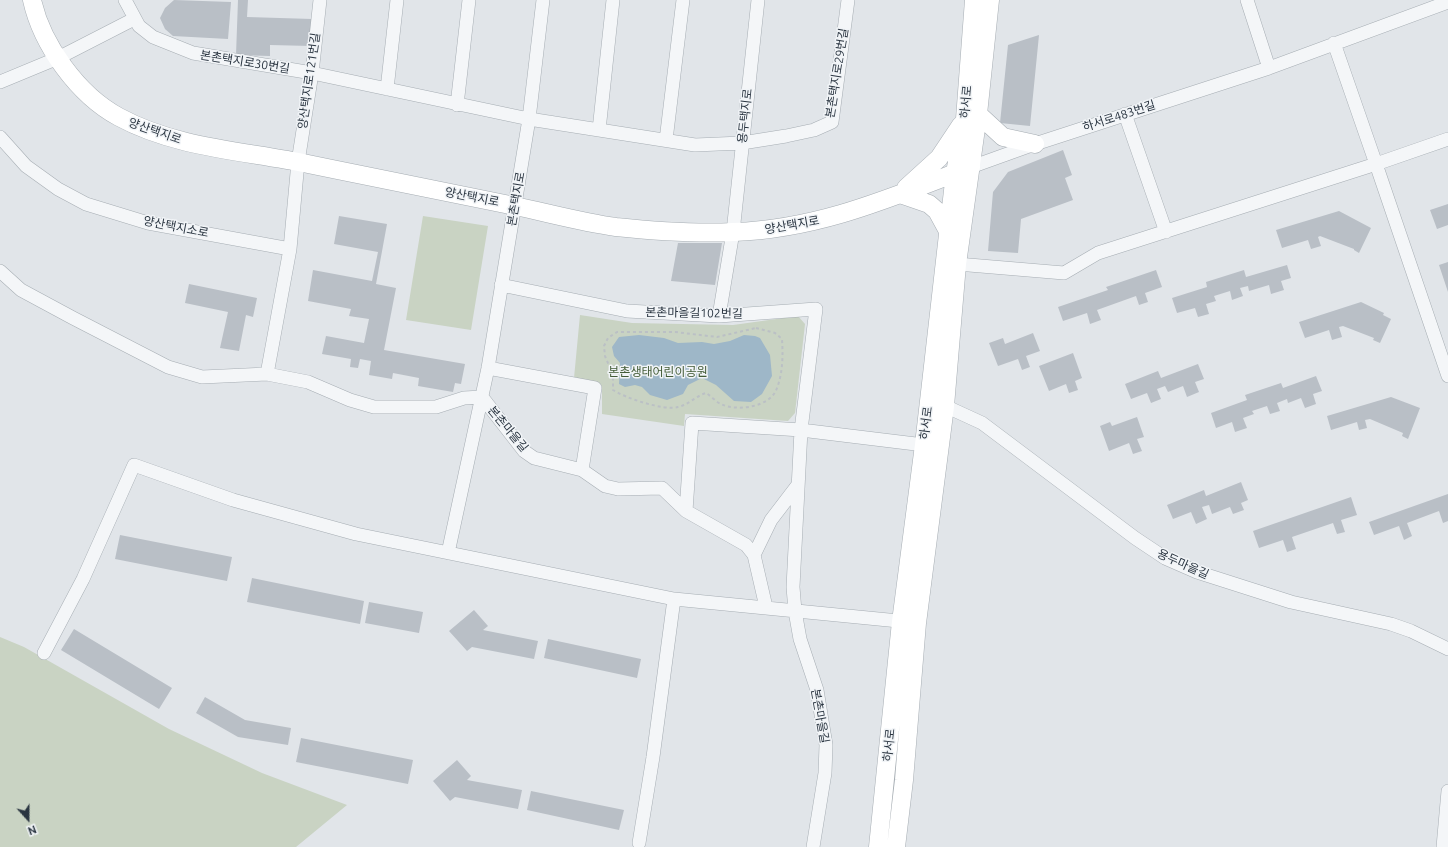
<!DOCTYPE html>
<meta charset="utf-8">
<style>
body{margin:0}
#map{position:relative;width:1448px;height:847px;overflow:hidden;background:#e1e5e9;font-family:Ubuntu,sans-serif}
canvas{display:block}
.north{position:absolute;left:8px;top:799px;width:40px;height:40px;-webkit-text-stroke:3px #f1f4f7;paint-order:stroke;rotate:159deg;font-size:11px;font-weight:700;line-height:16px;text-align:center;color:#2a3541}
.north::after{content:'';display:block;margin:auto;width:14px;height:18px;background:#2a3541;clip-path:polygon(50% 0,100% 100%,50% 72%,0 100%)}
</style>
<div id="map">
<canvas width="1448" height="847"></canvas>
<div class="north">N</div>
</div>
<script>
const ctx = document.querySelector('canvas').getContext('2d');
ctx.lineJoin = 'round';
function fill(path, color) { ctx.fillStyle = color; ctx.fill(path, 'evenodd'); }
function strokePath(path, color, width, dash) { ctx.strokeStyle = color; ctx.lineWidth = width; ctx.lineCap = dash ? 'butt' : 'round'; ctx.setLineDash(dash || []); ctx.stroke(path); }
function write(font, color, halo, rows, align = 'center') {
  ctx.font = font + ' Ubuntu,"Noto Sans KR",sans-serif'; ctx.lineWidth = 3; ctx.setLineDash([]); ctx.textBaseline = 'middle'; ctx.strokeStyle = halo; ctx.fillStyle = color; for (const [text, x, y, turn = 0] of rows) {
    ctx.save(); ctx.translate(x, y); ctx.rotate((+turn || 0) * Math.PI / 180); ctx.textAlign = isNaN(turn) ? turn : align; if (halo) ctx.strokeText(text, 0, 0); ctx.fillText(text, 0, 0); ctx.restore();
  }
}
fill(new Path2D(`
 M423 216 488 226 471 330 406 320Z
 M580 315 632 323 733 325 798 316 805 324 795 413 788 421 685 414 684 426 602 414V386L574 378Z
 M0 637 24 647 169 729 262 773 347 805 296 847H0Z`), '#c9d3c3');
fill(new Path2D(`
 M639 335 664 338 678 343 702 342 714 344 730 341 744 335 755 336 760 338 770 355 772 376 762 394 751 402 734 401 716 385 702 378 688 385 683 394 667 400 650 395 642 387 635 385 625 387 619 384 620 363 614 356 612 347 619 337Z`), '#9eb7c8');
fill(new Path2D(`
 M174 0 231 2 228 39 173 36 165 29 160 18 165 8Z
 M238 0H248L247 17 312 19 311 46 270 45V56L236 55Z
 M1039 35 1030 126 1000 123 1008 45Z
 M1063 150 1072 175 1065 178 1073 200 1021 219 1018 253 988 251 993 192 1008 172Z
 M1448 204V225L1437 229 1430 210Z
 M1339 211 1371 228 1359 253 1354 250V249L1320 236 1318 237 1321 246 1311 249 1308 240 1282 248 1276 230Z
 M339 216 387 224 376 284 396 288 384 350 465 364 461 384 455 383 453 392 418 386 419 378 393 373 392 379 369 375 371 361 360 359 358 368 350 367 351 359 322 354 326 336 364 343 369 319 349 316 351 309 308 301 313 270 372 281 378 252 334 244Z
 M678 243H722L715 285 671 281Z
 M1448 262V292L1439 265Z
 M1287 265 1291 278 1281 281 1284 290 1271 294 1269 285 1249 291 1248 286 1240 288 1243 296 1232 300 1230 291 1214 296 1216 301 1206 304 1209 314 1198 317 1195 308 1177 313 1172 298 1207 287 1206 282 1244 270 1246 277Z
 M1156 270 1162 287 1145 293 1148 302 1139 305 1136 296 1097 310 1101 320 1090 324 1087 313 1063 321 1058 307 1108 290 1106 287Z
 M189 284 257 298 253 317 246 315 239 351 220 348 228 312 185 303Z
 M1361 302 1384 313 1383 315 1391 319 1380 343 1373 340 1374 338 1343 326 1339 327 1342 337 1332 340 1329 330 1305 338 1299 322Z
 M1033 333 1040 351 1026 356 1030 367 1022 370 1018 359 998 366 989 343 1003 338 1005 344Z
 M1073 353 1082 378 1075 381 1078 390 1069 393 1066 384 1049 391 1039 366Z
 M1198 364 1204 379 1195 382 1199 392 1187 397 1183 386 1168 392 1165 386 1157 389 1161 399 1151 403 1147 393 1131 399 1125 384 1158 371 1161 378Z
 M1316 376 1322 391 1313 394 1316 404 1305 408 1301 398 1288 403 1287 399 1277 403 1280 411 1270 414 1267 406 1252 411 1254 414 1243 418 1247 428 1235 432 1232 422 1216 428 1211 413 1247 400 1245 395 1281 383 1283 388Z
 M1391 397 1420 408 1408 439 1402 436 1403 433 1370 419 1365 420 1367 428 1359 430 1357 422 1331 430 1327 416Z
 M1137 417 1144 437 1137 439 1142 451 1133 454 1129 443 1109 451 1100 426 1110 422 1112 426Z
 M1241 482 1248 500 1241 503 1244 510 1233 514 1230 507 1212 514 1209 505 1202 507 1207 519 1196 524 1191 512 1173 519 1167 505 1204 490 1206 496Z
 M1448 494V521L1443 523 1439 511 1407 523 1412 536 1404 540 1399 526 1374 535 1369 522Z
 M1351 497 1357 515 1341 520 1345 532 1337 534 1333 523 1292 537 1296 549 1287 552 1283 540 1259 548 1253 531Z
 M120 535 232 557 227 581 115 559Z
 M252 578 364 601 360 624 247 602Z
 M369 602 423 612 419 633 365 623Z
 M474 610 488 626 483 630 538 641 534 659 472 647 467 651 449 631Z
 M74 629 172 688 159 709 61 650Z
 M548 639 641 659 637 678 544 658Z
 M205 697 245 720 291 728 288 745 238 737 196 713Z
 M301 738 413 760 408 784 296 762Z
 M457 760 471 776 467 780 522 790 518 809 455 797 450 801 433 781Z
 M531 791 624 810 619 830 527 810Z`), '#b9bfc6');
const street = new Path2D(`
 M125 0 139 26 153 37 193 53 312 73 529 119 695 145 742 143 786 136 814 130 832 122 848 0
 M1247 0 1269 68
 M0 82 58 58 134 19
 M387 89 397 0
 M457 105 469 0
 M1125 114 1166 232
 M599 130 613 0
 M0 137 26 166 58 189 86 204 148 223 290 249 298 162 312 73 320 0
 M1448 139 1376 164 1448 376
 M666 140 683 0
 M971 167 1035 144 1269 68 1448 2
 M957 264 1064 273 1098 253 1376 164 1334 43
 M0 271 21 290 73 318 168 367 202 377 267 374 308 382 350 400 374 407H436L464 398 482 397
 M501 285 627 311 719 316 816 309 801 430 793 587 795 611 800 639 817 690 826 745 825 773 813 847
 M719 316 733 232 758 0
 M488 368 595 388 582 470
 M267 374 290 249
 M482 397 524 451 534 458 582 470 605 486 618 489 662 488 686 511 746 545 754 555 766 607
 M936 405 945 406 982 423 1135 538 1165 558 1197 572 1291 602 1391 624 1411 631 1448 649
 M686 511 692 423 801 430 924 445
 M448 553 488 368 529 119 543 0
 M754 555 771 520 797 486
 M674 599 909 622
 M44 653 83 579 134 465 233 500 356 534 674 599 653 757 639 843
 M1443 847 1448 791`);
const secondary = new Path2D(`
 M32 0C42 45 78 95 119 117 176 148 245 151 308 164 375 178 442 191 510 205 545 212 580 222 616 227 654 231 695 234 734 232 820 229 892 197 971 167
 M978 114 1003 137 1035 144
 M906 188 939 158 961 125
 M900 194 929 204 937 211 949 233
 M878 847 901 622 924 445 955 173 965 119 974 0
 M896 847 904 780 917 623 945 406 957 264 978 114 990 0`);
strokePath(street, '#a6adb3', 14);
strokePath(secondary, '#a6adb3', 19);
strokePath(new Path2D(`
 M756 328 775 333 782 339C783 355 783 372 777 388 771 407 737 412 721 404 716 402 711 396 706 393 696 396 688 405 678 407 664 411 625 398 613 390V375L605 356 604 346 608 338 617 332H675L717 337Z`), '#bbc0c5', 2, [3, 3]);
strokePath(street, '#f4f6f8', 13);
strokePath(secondary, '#fff', 18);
write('12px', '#2a3541', '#f1f4f7', [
 ["본촌택지로30번길",245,62,9],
 ["본촌택지로29번길",837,73,-81],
 ["양산택지로121번길",309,81,-82],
 ["하서로",966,102,-85],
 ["용두택지로",745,116,-84],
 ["하서로483번길",1119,116,-18],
 ["양산택지로",155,131,19],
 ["양산택지로",472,197,11],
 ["본촌택지로",516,199,-80],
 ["양산택지로",792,225,-10],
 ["양산택지소로",176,227,11],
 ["본촌마을길102번길",694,313,1],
 ["하서로",926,423,-83],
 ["본촌마을길",508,429,50],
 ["용두마을길",1183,564,24],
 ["본촌마을길",820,716,80],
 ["하서로",889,745,-84]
]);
write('12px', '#435c38', '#f1f4f7', [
 ["본촌생태어린이공원",658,372]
]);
</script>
